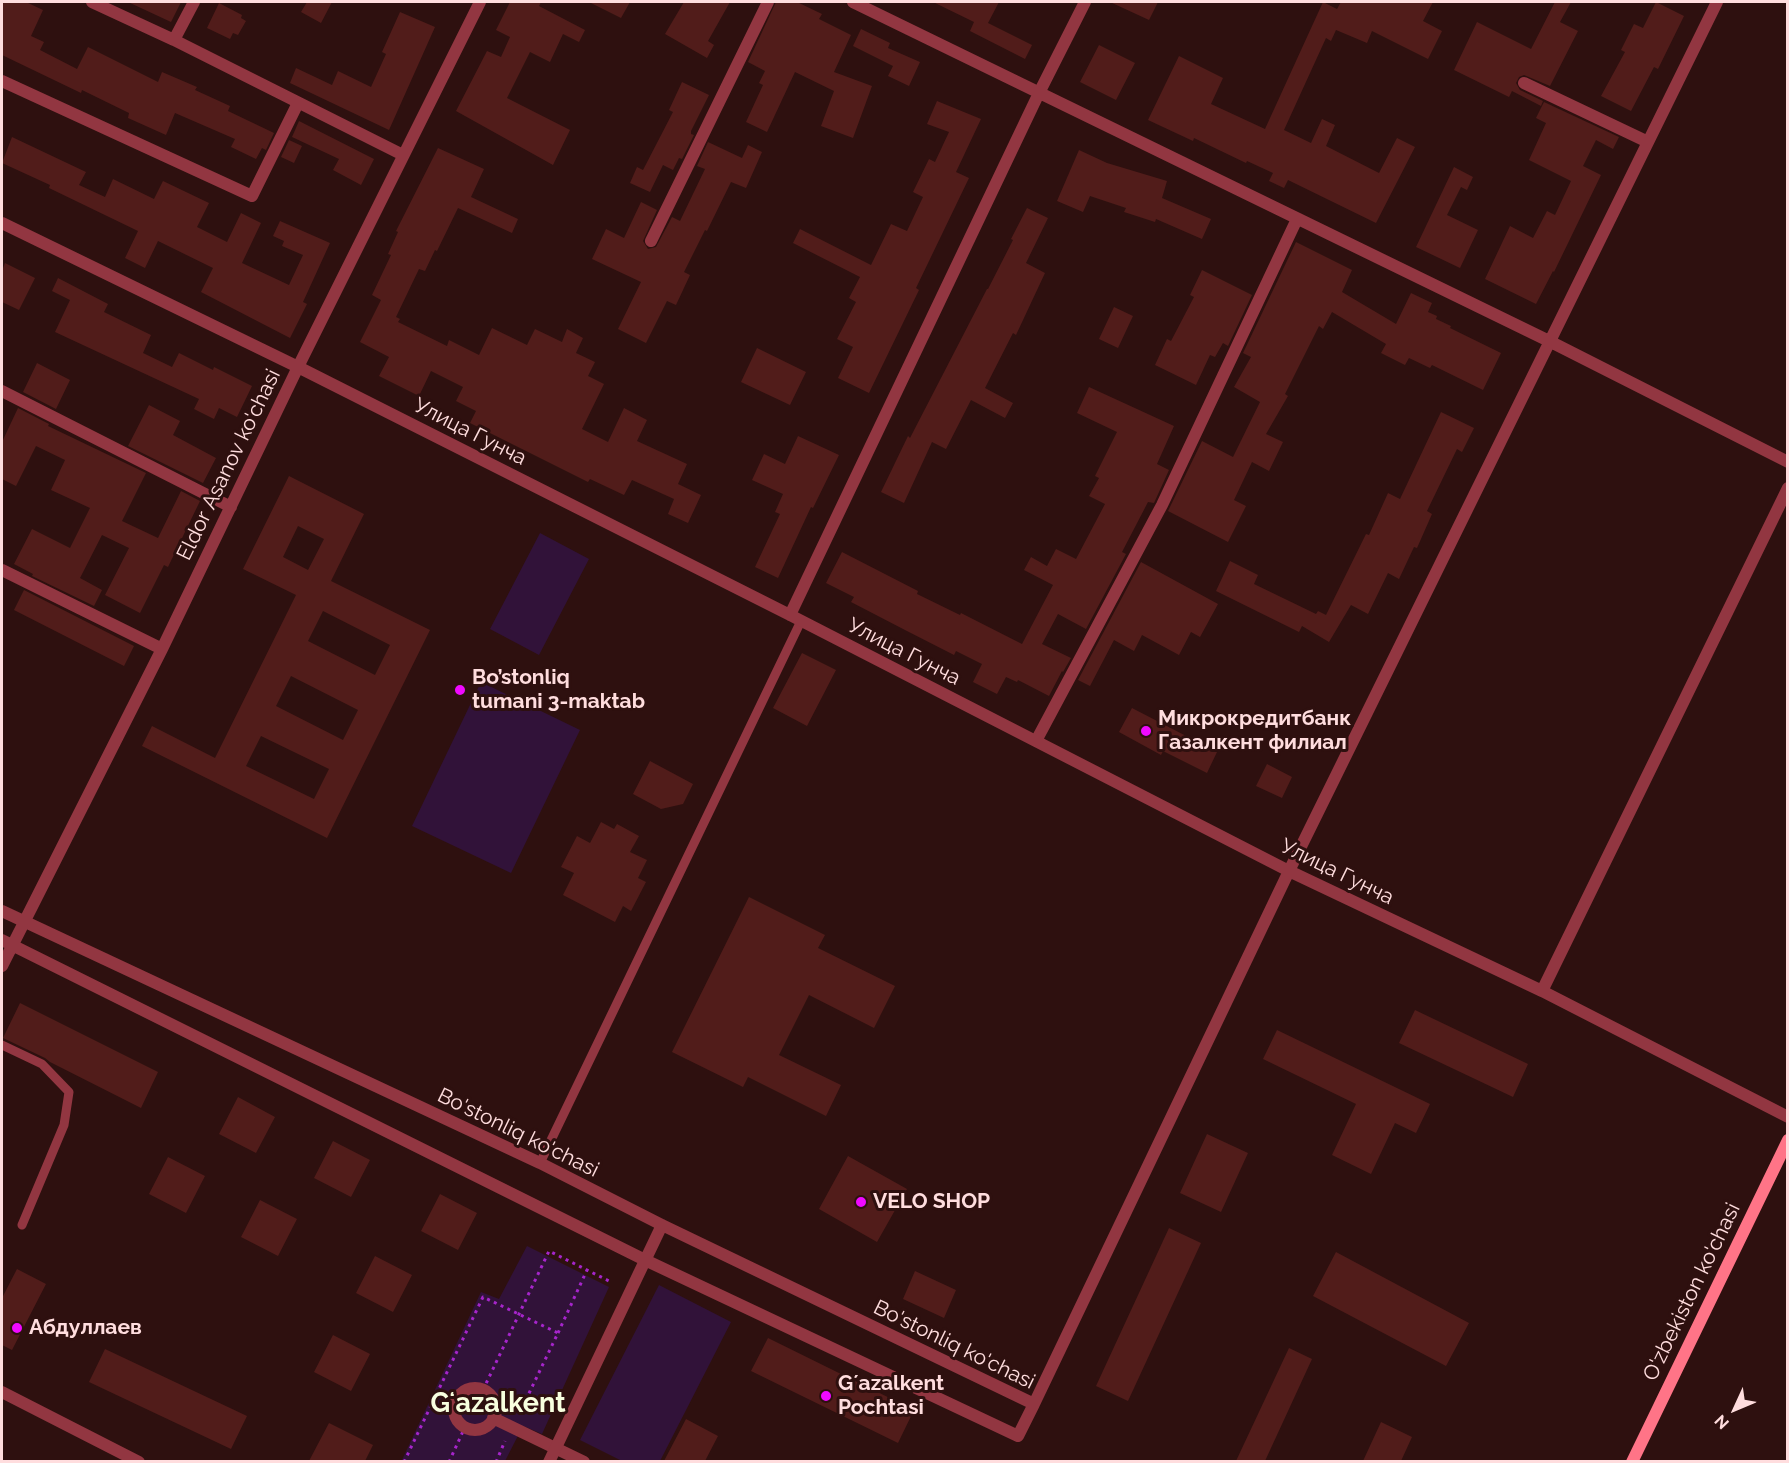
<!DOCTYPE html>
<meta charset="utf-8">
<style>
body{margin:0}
#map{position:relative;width:1789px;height:1463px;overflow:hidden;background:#2e100f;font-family:Raleway,sans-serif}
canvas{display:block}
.frame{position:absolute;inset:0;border:3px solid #ffddde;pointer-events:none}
.north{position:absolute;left:1705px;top:1379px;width:60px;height:60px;-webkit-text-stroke:4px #2e100f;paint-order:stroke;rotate:226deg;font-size:16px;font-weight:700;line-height:24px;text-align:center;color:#ffddde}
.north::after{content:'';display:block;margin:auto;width:21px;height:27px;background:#ffddde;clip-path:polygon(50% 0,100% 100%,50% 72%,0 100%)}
</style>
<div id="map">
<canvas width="1789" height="1463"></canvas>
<div class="frame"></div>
<div class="north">N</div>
</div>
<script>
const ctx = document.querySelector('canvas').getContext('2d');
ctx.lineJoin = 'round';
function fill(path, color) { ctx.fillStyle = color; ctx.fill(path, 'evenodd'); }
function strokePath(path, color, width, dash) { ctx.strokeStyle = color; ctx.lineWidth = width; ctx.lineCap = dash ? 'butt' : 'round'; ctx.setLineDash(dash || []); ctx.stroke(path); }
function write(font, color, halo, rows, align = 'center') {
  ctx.font = font + ' Raleway,sans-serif'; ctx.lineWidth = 6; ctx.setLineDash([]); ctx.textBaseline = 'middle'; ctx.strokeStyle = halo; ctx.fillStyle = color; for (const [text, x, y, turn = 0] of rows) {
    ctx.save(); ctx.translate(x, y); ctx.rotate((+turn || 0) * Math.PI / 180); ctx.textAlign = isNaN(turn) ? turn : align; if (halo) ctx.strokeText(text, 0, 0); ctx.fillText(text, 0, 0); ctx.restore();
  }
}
fill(new Path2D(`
 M540 533 589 559 539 655 490 629Z
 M481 682 580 730 511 873 412 826Z
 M527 1246 609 1287 542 1434 523 1426 505 1461 401 1462 481 1292 499 1299Z
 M659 1285 731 1322 660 1461H622L580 1440Z`), '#311239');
fill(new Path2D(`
 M2 2H26L43 10 31 36 44 42 40 50 77 69 88 47 158 82 162 72 197 87 195 90 230 106 228 111 274 133 266 150 262 148 256 159 231 147 235 139 175 113 166 135 128 118 129 113 82 90 81 93 2 55Z
 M128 2H181L171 22Z
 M307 2H332L321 23 301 12Z
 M510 2H541L539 6 585 30 579 42 563 34 550 62 530 52 507 98 570 130 553 165 456 111 487 51 501 57 510 37 496 30Z
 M589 2H630L621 18Z
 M684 2H730L708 41 714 45 707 58 665 34Z
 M776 2H797L822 14 819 19 851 35 834 72 872 86 853 138 821 126 834 91 795 72 767 132 746 122 763 85 759 83 765 71 748 62Z
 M933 2H999L988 23 1032 45 1025 59 970 31 974 22Z
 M1110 2H1158L1149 20Z
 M1323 2 1337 9 1341 2H1433L1423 21 1442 31 1428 59 1372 31 1367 43 1336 30 1331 41 1326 38 1284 130 1311 143 1322 119 1335 125 1326 146 1379 173 1397 138 1415 147 1376 223 1288 180 1284 188 1269 181 1273 173 1247 161 1246 163 1194 138 1193 141 1148 120 1179 56 1223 78 1211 104 1265 129Z
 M1555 2H1571L1560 22 1578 31 1550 86 1524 75 1519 77 1516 83 1520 90 1543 101 1541 106 1512 91 1509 97 1454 70 1477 22 1531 49Z
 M1656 2 1684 16 1658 69 1654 67 1631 111 1601 96 1625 52 1621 50 1634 24 1643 28Z
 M219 3 242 15 241 18 246 21 238 35 233 33 230 39 207 28Z
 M400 12 435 27 389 130 290 83 296 68 332 85 338 71 371 87 386 54 382 52Z
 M861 29 890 43 888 48 920 62 909 86 888 76 893 66 853 46Z
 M1099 45 1135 63 1116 100 1080 82Z
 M682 82 709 95 691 131V134L694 135 682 159 679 158 673 170 663 165 650 192 630 183 637 167 643 170 673 112 669 110Z
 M937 101 981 119 956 172 969 178 916 288 919 290 869 393 838 378 853 347 837 339 856 302 849 298 860 277 793 243 800 229 871 265 891 224 907 231 923 197 913 192 929 159 935 162 949 132 927 124Z
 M1544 102 1619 137 1613 149 1596 140 1583 166 1601 175 1554 272 1553 271 1536 304 1485 279 1510 226 1533 238 1547 211 1555 215 1571 181 1529 160 1546 123 1536 118Z
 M299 121 374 159 361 185 333 170 339 159 292 137Z
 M12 137 86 172 79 185 105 197 113 179 154 199 163 181 209 203 197 227 227 242 241 213 261 223 242 263 289 285 303 255 282 246 284 241 273 236 280 221 330 243 303 302 307 304 290 338 201 292 213 268 158 241 145 268 125 258 138 231 49 188 50 185 2 163Z
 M289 140 302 146 294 163 281 157Z
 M708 142 742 158 748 145 762 152 746 188 731 182 707 231 705 230 684 272 690 275 676 305 667 301 646 343 618 329 641 282 592 259 606 229 624 238 641 202 657 210 643 241 648 249 656 247 672 217 680 221 705 169 697 166Z
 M438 148 484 169 471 197 518 219 512 233 458 208 437 251 435 250 425 271 419 269 396 317 400 319 398 322 447 346 449 340 479 355 492 328 527 345 535 329 562 342 567 329 583 338 576 353 595 362 588 376 604 384 582 429 608 442 624 408 647 420 637 441 687 464 678 484 701 495 688 523 668 514 674 499 632 480 624 495 590 479 588 482 470 423 476 411 456 401 463 387 431 371 419 396 379 376 389 357 360 342 381 300 372 295 391 255 388 254 398 232 396 231Z
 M1079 150 1107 163 1167 181 1162 198 1211 219 1202 239 1156 219 1155 222 1124 212 1126 208 1090 196 1083 212 1057 201Z
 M1454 167 1473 177 1467 190 1461 187 1447 215 1478 230 1460 268 1416 247Z
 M1027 208 1048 218 1026 263 1045 273 1016 335 1013 333 985 388 1013 403 1005 418 971 400 946 449 932 442 904 503 881 492 908 436 910 438 987 289H988L1013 240 1011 239Z
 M1296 242 1352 270 1342 292 1396 324 1411 293 1432 303 1428 312 1437 316 1436 319 1451 326 1450 328 1501 353 1483 390 1432 365 1430 368 1409 358 1405 365 1381 353 1386 344 1332 312 1323 329 1319 326 1285 394 1288 396 1266 434 1283 442 1269 471 1252 462 1234 500 1246 506 1228 542 1168 511 1202 441 1233 457 1260 402 1234 387 1251 357 1243 353Z
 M5 263 35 278 19 310 2 302V271Z
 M1202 270 1252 295 1228 346 1223 343 1215 357 1210 355 1196 385 1155 365 1167 339 1171 341 1194 297 1190 295Z
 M58 278 108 304 104 312 151 335 143 353 172 367 179 353 213 370 214 367 252 386 237 417 219 408 214 419 194 409 199 399 55 332 70 300 52 291Z
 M1114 307 1133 316 1118 348 1099 339Z
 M757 348 806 372 790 405 741 382Z
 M37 363 70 380 56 409 23 392Z
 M1089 387 1174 426 1157 464 1169 470 1154 503 1148 502 1122 552 1126 554 1086 629 1058 614 1042 644 1071 658 1063 672 1062 671 1049 696 1018 680 1017 682 1006 677 997 694 973 682 982 664 956 651 954 655 905 630 851 602 854 597 826 583 842 552 918 591 917 594 960 615 961 613 1022 644 1053 585 1024 570 1031 557 1047 566 1056 549 1076 559 1105 504 1089 496 1099 478 1095 476 1117 432 1077 413Z
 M149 405 180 421 173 435 216 458 203 483 128 446Z
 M18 408 49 424 48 426 146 473 122 521 158 538 181 491 200 501 168 567 164 565 140 613 105 595 129 548 102 535 80 578 102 590 94 606 32 576 33 574 14 564 32 529 70 548 90 508 51 490 65 460 36 446 16 486 2 479V442Z
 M1441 412 1474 428 1462 452 1457 449 1427 511 1432 514 1417 548 1414 547 1399 579 1388 573 1368 614 1351 605 1329 642 1302 626 1299 632 1216 591 1230 561 1258 575 1254 584 1316 614 1318 611 1326 615 1366 534 1369 535 1388 493 1400 499Z
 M798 436 839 455 813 508 811 507 778 578 755 567 780 514 775 512 783 494 752 480 764 454 785 464Z
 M289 476 364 514 331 581 430 630 327 838 142 746 152 726 215 758 296 595 243 569ZM298 526 324 539 308 570 283 557ZM323 611 390 645 375 675 308 641ZM291 676 358 710 343 740 276 706ZM261 736 329 769 314 799 246 766Z
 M1141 562 1218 604 1200 637 1191 632 1179 655 1142 635 1134 651 1114 640 1090 686 1078 680Z
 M24 590 134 646 124 666 14 610Z
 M802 653 836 670 807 726 773 708Z
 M1132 708 1217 752 1207 773 1163 751 1161 755 1119 732Z
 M650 761 693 784 683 804 661 809 633 794Z
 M1267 764 1292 777 1282 798 1256 786Z
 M601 822 614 829 617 824 639 836 630 852 647 860 638 878 646 882 631 911 623 906 615 922 563 895 574 873 561 867 577 836 590 843Z
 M749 897 825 935 818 948 895 986 874 1028 809 995 779 1055 841 1085 826 1116 748 1077 743 1087 672 1052Z
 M20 1003 158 1072 141 1108 50 1062 45 1058 3 1038Z
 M1415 1010 1528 1064 1513 1097 1399 1043Z
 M1277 1030 1430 1104 1416 1133 1395 1123 1371 1174 1332 1155 1356 1104 1263 1059Z
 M238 1097 275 1117 256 1153 219 1134Z
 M1207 1134 1248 1153 1221 1212 1180 1193Z
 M333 1141 370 1160 351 1197 314 1178Z
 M848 1156 907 1189 877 1242 819 1209Z
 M168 1157 205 1176 186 1213 149 1194Z
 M440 1194 477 1213 458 1250 421 1231Z
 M260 1200 297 1219 278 1256 241 1237Z
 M1169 1228 1201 1243 1128 1401 1096 1386Z
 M1336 1252 1469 1323 1446 1366 1313 1296Z
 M375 1256 412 1275 393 1312 356 1293Z
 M17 1269 46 1284 12 1350 2 1345V1298Z
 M915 1271 956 1290 944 1318 903 1299Z
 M333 1335 370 1354 351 1391 314 1372Z
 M768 1338 914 1410 898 1443 751 1371Z
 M1289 1348 1312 1359 1265 1461H1236Z
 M105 1349 247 1416 231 1449 89 1382Z
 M686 1419 718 1436 705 1461H664Z
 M1381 1422 1412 1437 1401 1461H1363Z
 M329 1423 373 1445 365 1461H309Z`), '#511c1a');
strokePath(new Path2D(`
 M558 1333 587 1270
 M483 1390 549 1251 609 1281
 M404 1462 483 1297 558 1333 519 1414
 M449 1462 465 1427
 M496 1462 505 1441`), '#a625cb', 3, [3, 4.5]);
strokePath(new Path2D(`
 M2 1045 42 1064 69 1092 64 1125 22 1225
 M540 1163 801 621`), '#923641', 9);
strokePath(new Path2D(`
 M454 1409a21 21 0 1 1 42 0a21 21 0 1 1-42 0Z
 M493 1418 584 1462`), '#923641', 12);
strokePath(new Path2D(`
 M92 2 174 40 403 155
 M853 2 1549 341 1788 462
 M174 40 194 2
 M2 81 252 196 298 103
 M1524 83 1648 142
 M2 223 298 367 790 615 1289 871 1542 991 1788 1117
 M651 241 768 2
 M2 391 231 507
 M2 570 162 649
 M790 615 1039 93 1085 2
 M1036 741 1162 505 1297 219
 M2 911 540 1163 662 1225 1034 1404 1018 1436 645 1260 2 940
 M2 966 162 649 298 367 480 2
 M1542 991 1788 488
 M2 1392 139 1462
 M1034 1404 1289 871 1717 2
 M549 1462 662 1225`), '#923641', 12);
strokePath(new Path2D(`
 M1632 1462 1788 1140`), '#ff7487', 12);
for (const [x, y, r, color] of [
 [460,690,6,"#f009ff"],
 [1146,731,6,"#f009ff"],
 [861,1202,6,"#f009ff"],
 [17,1328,6,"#f009ff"],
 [826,1396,6,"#f009ff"]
]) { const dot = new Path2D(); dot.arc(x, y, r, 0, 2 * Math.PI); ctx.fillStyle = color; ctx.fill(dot); strokePath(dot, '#2e100f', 2); }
write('21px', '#ffddde', '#2e100f', [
 ["Улица Гунча",470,432,27],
 ["Eldor Asanov ko'chasi",229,465,-64],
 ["Улица Гунча",904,652,27],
 ["Улица Гунча",1337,872,26],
 ["Bo'stonliq ko'chasi",518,1133,26],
 ["O'zbekiston ko'chasi",1692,1292,-64],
 ["Bo'stonliq ko'chasi",954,1345,26]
]);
write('bold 21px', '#ffddde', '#2e100f', [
 ["Bo’stonliq",472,678],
 ["tumani 3-maktab",472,702],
 ["Микрокредитбанк",1158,719],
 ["Газалкент филиал",1158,743],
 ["VELO SHOP",873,1202],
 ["Абдуллаев",29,1328],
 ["Gʼazalkent",838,1384],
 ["Pochtasi",838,1408]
], 'left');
write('bold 27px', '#f8ffdf', '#2e100f', [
 ["Gʻazalkent",498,1404]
]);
</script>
